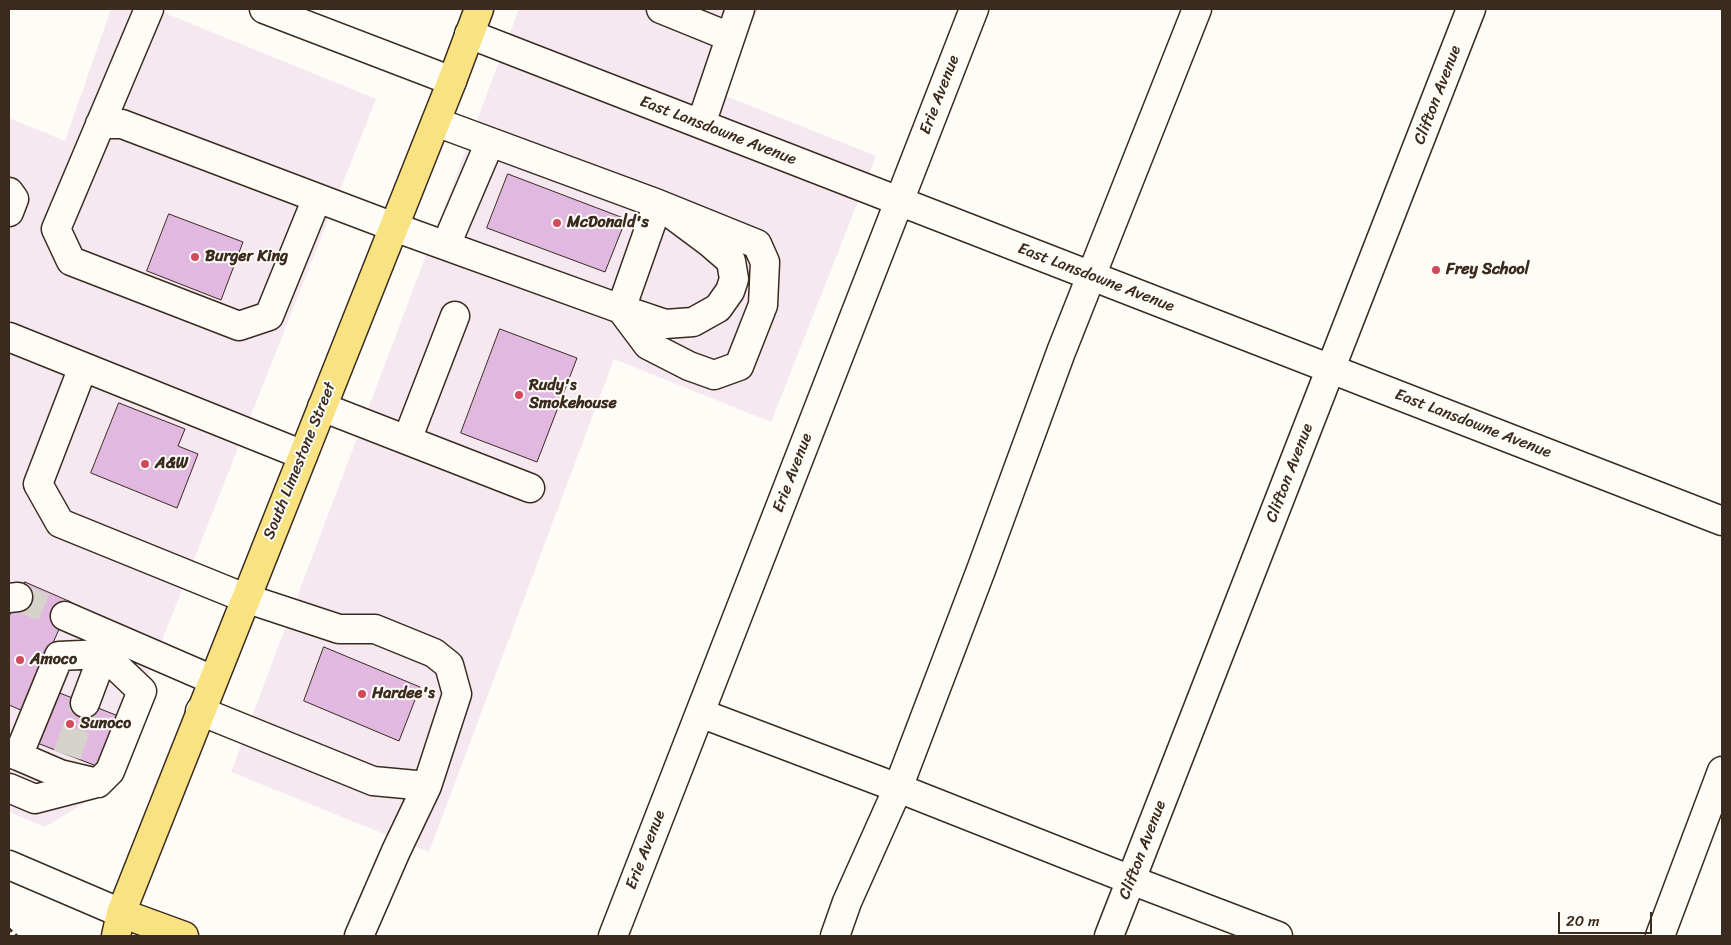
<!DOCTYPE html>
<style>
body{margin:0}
#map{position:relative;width:1731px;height:945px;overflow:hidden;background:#fdfcf7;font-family:Sriracha,sans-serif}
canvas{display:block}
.frame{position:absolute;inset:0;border:10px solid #3b2a1e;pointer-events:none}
.scale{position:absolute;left:1558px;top:912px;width:94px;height:22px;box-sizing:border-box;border:2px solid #3b2a1e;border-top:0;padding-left:6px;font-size:15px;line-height:18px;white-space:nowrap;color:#3b2a1e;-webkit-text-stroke:4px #fdfcf7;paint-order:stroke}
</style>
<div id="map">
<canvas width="1731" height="945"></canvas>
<div class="frame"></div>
<div class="scale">20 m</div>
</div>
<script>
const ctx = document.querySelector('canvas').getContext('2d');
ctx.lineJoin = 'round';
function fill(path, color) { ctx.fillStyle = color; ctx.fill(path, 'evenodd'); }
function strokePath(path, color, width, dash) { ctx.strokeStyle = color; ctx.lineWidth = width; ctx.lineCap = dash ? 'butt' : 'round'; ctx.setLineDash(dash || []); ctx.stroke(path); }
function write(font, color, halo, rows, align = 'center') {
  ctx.font = font + ' Sriracha,sans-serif'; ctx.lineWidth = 4; ctx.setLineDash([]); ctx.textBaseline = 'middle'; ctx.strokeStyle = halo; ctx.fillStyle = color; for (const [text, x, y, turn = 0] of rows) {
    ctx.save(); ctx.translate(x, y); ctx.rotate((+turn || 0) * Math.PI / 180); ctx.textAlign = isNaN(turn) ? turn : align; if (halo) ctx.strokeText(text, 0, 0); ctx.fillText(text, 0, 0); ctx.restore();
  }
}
fill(new Path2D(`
 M111 9H155L376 99 102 792 45 827 9 812V118L65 141Z
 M519 9H758L723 95 876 156 771 422 614 359 429 852 231 772Z`), '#f5e8f0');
const building = new Path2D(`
 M508 174 626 219 605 272 487 228Z
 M169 214 243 242 221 300 147 271Z
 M500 329 577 358 537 462 461 433Z
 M119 403 185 429 178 446 198 454 177 508 91 473Z
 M25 582 71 602 23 711 9 705V617Z
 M324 647 420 687 399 741 304 701Z
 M52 690 126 719 104 769 32 741Z`);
fill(building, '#e1b8df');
strokePath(building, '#3b2a1e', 1);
strokePath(new Path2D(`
 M18 597 65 616
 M67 755 85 703`), '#d6d2cc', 28, [28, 14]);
const minor = new Path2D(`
 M149 9 56 229 71 261 239 326 269 316 317 198
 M264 9 452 81
 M661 9 730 37
 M469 34 1722 521
 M436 122 658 204 757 244 765 262 763 305 739 366 714 375 689 366 648 345 621 309
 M100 124H122L394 227 621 309 665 324 693 322 718 308 730 291 734 279 731 261 709 242 658 204
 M701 124 740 9
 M9 192 14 199 9 212
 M446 245 490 142
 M621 309 658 204
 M9 337 303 455
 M83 367 38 484 60 523 245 598 339 629H375L434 653 449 665 457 694 427 786 373 781 200 711
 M322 407 530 488
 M407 440 455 316
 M9 598 18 597
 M65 616 213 680
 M85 703 109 639
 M700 713 898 788 1131 880 1278 936
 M9 752 60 774 98 783 110 771 142 691 103 654 59 656 18 756
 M9 788 35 799 93 784
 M9 865 121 913
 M359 936 396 851 427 786
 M613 936 974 9
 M835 936 847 902 898 788 981 570 1061 352 1197 9
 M1109 936 1471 9
 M1660 936 1722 771`);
const major = new Path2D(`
 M121 913 184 936
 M116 936 121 913 452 81 479 9`);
strokePath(minor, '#3b2a1e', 31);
strokePath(major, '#3b2a1e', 31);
strokePath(new Path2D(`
 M9 929 17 936`), '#3b2a1e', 3, [4, 4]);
strokePath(minor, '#fdfcf7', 28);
strokePath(major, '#f8e281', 28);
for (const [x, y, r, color] of [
 [557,223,5,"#d1495b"],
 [195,257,5,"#d1495b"],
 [1436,270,5,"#d1495b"],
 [519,395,5,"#d1495b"],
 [145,464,5,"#d1495b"],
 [20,660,5,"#d1495b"],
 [362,694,5,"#d1495b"],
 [70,724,5,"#d1495b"]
]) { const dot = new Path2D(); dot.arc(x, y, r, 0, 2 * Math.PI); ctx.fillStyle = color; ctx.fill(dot); strokePath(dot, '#fdfcf7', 2); }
write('16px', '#3b2a1e', '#fdfcf7', [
 ["Erie Avenue",940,95,-69],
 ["Clifton Avenue",1438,95,-69],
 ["East Lansdowne Avenue",718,131,21],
 ["East Lansdowne Avenue",1096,278,21],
 ["East Lansdowne Avenue",1473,424,21],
 ["South Limestone Street",300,461,-68],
 ["Erie Avenue",793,473,-69],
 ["Clifton Avenue",1290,473,-69],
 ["Erie Avenue",646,850,-69],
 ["Clifton Avenue",1143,850,-69]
]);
write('bold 16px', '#3b2a1e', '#fdfcf7', [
 ["McDonald's",567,223],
 ["Burger King",205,257],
 ["Frey School",1446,270],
 ["Rudy's",529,386],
 ["Smokehouse",529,404],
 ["A&W",155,464],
 ["Amoco",30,660],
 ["Hardee's",372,694],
 ["Sunoco",80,724]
], 'left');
</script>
